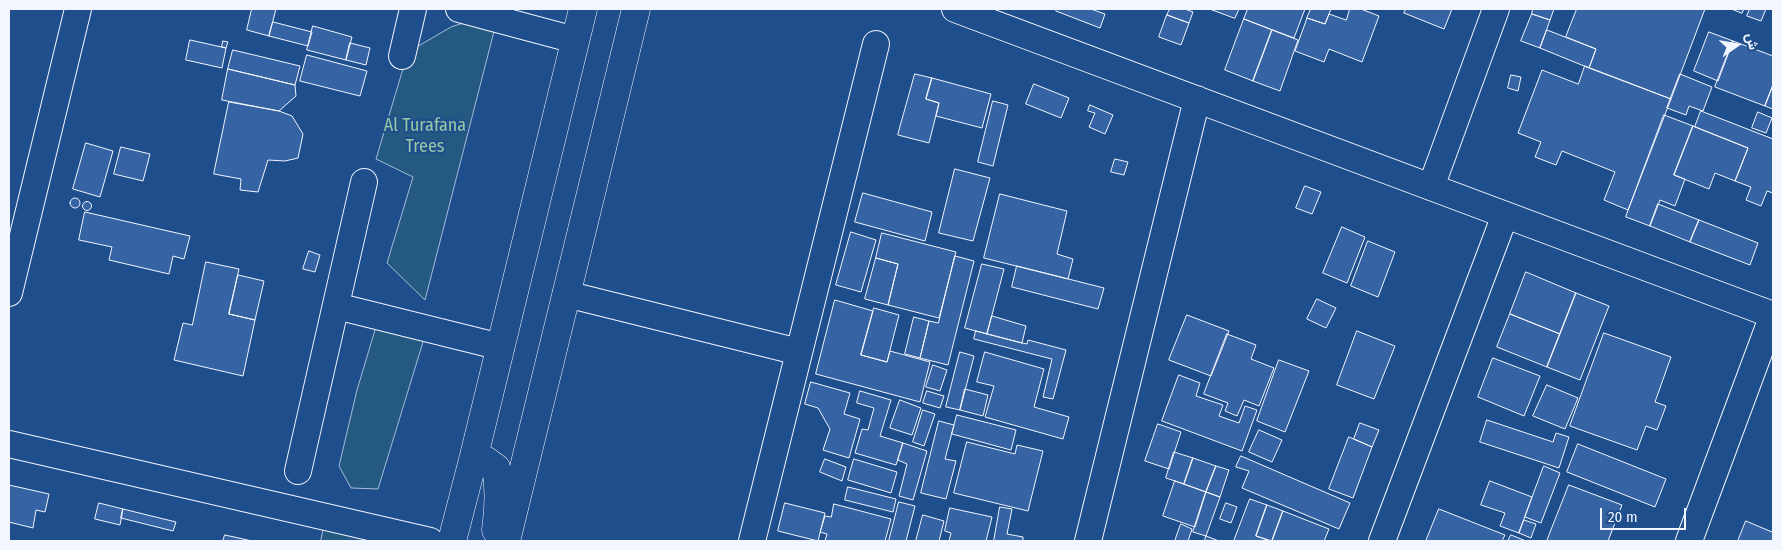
<!DOCTYPE html>
<meta charset="utf-8">
<style>
body{margin:0}
#map{position:relative;width:1782px;height:550px;overflow:hidden;background:#1f4e8c;font-family:"Fira Sans Condensed",Vazirmatn,sans-serif}
canvas{display:block}
.frame{position:absolute;inset:0;border:10px solid #f2f6ff;pointer-events:none}
.north{position:absolute;left:1712px;top:20px;width:50px;height:50px;-webkit-text-stroke:4px #1f4e8c;paint-order:stroke;rotate:77deg;font-size:14px;font-weight:700;line-height:20px;text-align:center;color:#f2f6ff}
.north::after{content:'';display:block;margin:auto;width:18px;height:22px;background:#f2f6ff;clip-path:polygon(50% 0,100% 100%,50% 72%,0 100%)}
.scale{position:absolute;left:1600px;top:508px;width:86px;height:22px;box-sizing:border-box;border:2px solid #f2f6ff;border-top:0;padding-left:6px;font-size:15px;line-height:18px;white-space:nowrap;color:#f2f6ff;-webkit-text-stroke:4px #1f4e8c;paint-order:stroke}
</style>
<div id="map">
<canvas width="1782" height="550"></canvas>
<div class="frame"></div>
<div class="north">ش</div>
<div class="scale">20 m</div>
</div>
<script>
const ctx = document.querySelector('canvas').getContext('2d');
ctx.lineJoin = 'round';
function fill(path, color) { ctx.fillStyle = color; ctx.fill(path, 'evenodd'); }
function strokePath(path, color, width, dash) { ctx.strokeStyle = color; ctx.lineWidth = width; ctx.lineCap = dash ? 'butt' : 'round'; ctx.setLineDash(dash || []); ctx.stroke(path); }
function write(font, color, halo, rows, align = 'center') {
  ctx.font = font + ' "Fira Sans Condensed",sans-serif'; ctx.lineWidth = 4; ctx.setLineDash([]); ctx.textBaseline = 'middle'; ctx.strokeStyle = halo; ctx.fillStyle = color; for (const [text, x, y, turn = 0] of rows) {
    ctx.save(); ctx.translate(x, y); ctx.rotate((+turn || 0) * Math.PI / 180); ctx.textAlign = isNaN(turn) ? turn : align; if (halo) ctx.strokeText(text, 0, 0); ctx.fillText(text, 0, 0); ctx.restore();
  }
}
const green = new Path2D(`
 M499 12 425 300 387 263 413 177 376 159 408 52 451 27Z
 M400 309 427 329 378 489 351 488 339 466 357 390 375 330Z
 M325 522 377 525 370 541H321Z`);
fill(green, '#245a82');
strokePath(green, '#a8bbd7', 1);
const building = new Path2D(`
 M252 9H276L269 36 247 30Z
 M1057 9H1091L1105 14 1100 28 1056 11Z
 M1170 9H1185L1193 12 1189 23 1167 15Z
 M1210 9H1239L1235 18Z
 M1248 9H1305L1294 38 1244 19Z
 M1311 9H1331L1325 24 1307 18Z
 M1350 9H1361L1379 16 1362 62 1329 49 1324 62 1295 51 1307 18 1325 24 1329 14 1346 20Z
 M1406 9H1452L1444 29 1404 13Z
 M1533 9H1554L1550 20 1532 14Z
 M1577 9H1705L1671 99 1589 68 1596 49 1566 37Z
 M1732 9H1744L1742 13Z
 M1750 9H1766L1761 21 1747 16Z
 M1532 14 1550 20 1540 48 1521 41Z
 M1167 15 1189 23 1181 45 1159 37Z
 M1244 19 1272 30 1253 81 1225 70Z
 M273 22 312 32 308 46 269 36Z
 M313 26 352 37 346 60 307 50Z
 M1272 30 1298 40 1280 91 1253 81Z
 M1547 30 1596 49 1589 68 1540 48Z
 M1709 32 1733 41 1718 81 1694 71Z
 M190 40 226 48 222 68 186 60Z
 M223 41 228 42 226 48 222 47Z
 M1733 41 1773 56V85L1765 106 1715 87Z
 M350 43 370 48 366 65 346 60Z
 M233 50 300 66 295 85 228 69Z
 M307 55 367 71 360 96 300 81Z
 M1585 66 1671 99 1628 210 1604 200 1615 172 1562 151 1556 165 1535 157 1541 142 1518 133 1542 70 1578 84Z
 M228 69 295 85 296 96 279 111 222 100Z
 M915 74 932 78 926 99 939 103 929 143 898 135Z
 M1680 74 1712 87 1703 111 1689 106 1686 115 1667 108Z
 M1511 75 1521 77 1518 91 1508 88Z
 M932 78 991 94 982 128 936 116 939 103 926 99Z
 M1034 84 1069 98 1061 118 1026 104Z
 M1773 85V109L1765 106Z
 M993 101 1008 105 993 166 978 162Z
 M229 102 279 111 292 116 303 134 298 158 285 161 268 160 258 192 240 190 241 179 214 174Z
 M1090 105 1113 115 1105 134 1089 127 1095 113 1088 111Z
 M1701 111 1773 139V193L1767 191 1761 206 1746 200 1751 187 1735 181 1748 148 1695 127Z
 M1758 112 1772 118 1766 133 1752 128Z
 M1664 115 1693 126 1674 175 1685 179 1675 206 1660 200 1650 226 1626 217Z
 M1693 126 1748 148 1735 181 1715 173 1709 189 1674 175Z
 M86 143 113 151 100 197 73 189Z
 M121 147 150 154 143 181 114 174Z
 M1115 159 1128 162 1124 175 1111 172Z
 M955 169 990 178 973 241 939 233Z
 M1305 186 1321 192 1312 214 1296 208Z
 M863 193 932 212 925 241 855 222Z
 M1000 194 1067 211 1057 254 1073 259 1068 279 984 258Z
 M70 203a5 5 0 1 1 10 0a5 5 0 1 1-10 0Z
 M82.5 206a4.5 4.5 0 1 1 9 0a4.5 4.5 0 1 1-9 0Z
 M1658 204 1699 220 1690 242 1650 226Z
 M85 212 190 236 184 259 173 256 169 274 109 260 112 247 79 240Z
 M1699 220 1758 243 1750 265 1690 242Z
 M1342 227 1365 237 1347 283 1323 273Z
 M851 232 876 240 861 292 836 285Z
 M882 233 956 252 939 318 888 305 898 264 876 258Z
 M1368 241 1395 252 1378 297 1351 286Z
 M309 251 320 255 315 272 303 269Z
 M955 256 974 261 948 365 920 358 929 321 938 323Z
 M876 258 898 264 888 305 865 299Z
 M206 262 239 269 229 314 255 320 243 376 174 360 183 323 192 325Z
 M982 264 1004 269 987 334 965 328Z
 M1017 266 1104 288 1098 309 1012 287Z
 M1526 272 1576 293 1560 334 1510 314Z
 M238 275 264 281 255 320 229 314Z
 M1576 293 1609 306 1580 380 1547 367Z
 M1317 299 1336 308 1326 328 1307 319Z
 M835 300 873 311 861 355 887 362 890 351 930 362 920 402 816 374Z
 M874 308 899 315 887 362 861 355Z
 M1510 314 1560 334 1547 367 1497 347Z
 M1187 315 1229 331 1211 376 1169 360Z
 M992 316 1026 326 1022 343 987 334Z
 M914 317 929 321 920 358 905 354Z
 M976 331 1022 343 1027 344 1028 340 1066 350 1053 399 1043 397 1052 359 974 339Z
 M1357 331 1395 346 1374 399 1337 385Z
 M1604 333 1671 357 1655 402 1666 406 1657 430 1646 426 1637 450 1570 426Z
 M1227 334 1256 345 1251 359 1274 368 1259 406 1244 400 1237 416 1225 411 1228 403 1204 394Z
 M960 352 974 356 960 410 946 407Z
 M985 352 1044 369 1034 407 1069 417 1063 439 985 417 994 386 977 382Z
 M1493 358 1540 376 1524 416 1478 397Z
 M1279 360 1309 371 1285 432 1257 421Z
 M933 365 947 370 940 391 926 387Z
 M1179 375 1200 383 1196 396 1223 405 1219 416 1239 423 1245 406 1257 410 1242 451 1162 421Z
 M811 382 850 393 844 414 860 419 849 458 823 450 830 429 818 408 805 404Z
 M1547 385 1578 398 1565 429 1533 416Z
 M965 389 988 395 983 416 960 410Z
 M860 391 891 400 880 436 903 443 896 465 855 453 862 429 868 430 874 408 857 403Z
 M927 391 944 396 940 408 923 403Z
 M900 400 921 408 912 435 890 428Z
 M923 410 935 414 924 446 913 442Z
 M957 415 1016 430 1011 450 952 434Z
 M1487 420 1553 442 1556 433 1569 437 1559 468 1480 442Z
 M939 421 954 425 945 459 956 461 946 499 921 493Z
 M1360 423 1379 430 1372 447 1354 439Z
 M1158 424 1181 432 1169 469 1145 461Z
 M1259 430 1282 440 1272 462 1249 452Z
 M1349 437 1372 447 1353 498 1329 489Z
 M967 442 1015 454 1017 445 1043 451 1028 511 954 493Z
 M903 443 927 451 913 500 899 496 907 464 898 460Z
 M1578 444 1666 479 1655 507 1567 472Z
 M1174 452 1193 458 1184 484 1166 478Z
 M1241 456 1350 503 1339 529 1242 488 1249 471 1236 467Z
 M1193 458 1216 466 1206 492 1184 484Z
 M825 459 846 467 842 481 820 472Z
 M854 459 897 472 891 493 848 480Z
 M1216 466 1229 470 1220 497 1206 492Z
 M1544 466 1560 473 1541 523 1525 517Z
 M1175 481 1206 492 1195 527 1163 516Z
 M1490 481 1532 497 1519 533 1500 526 1505 513 1481 505Z
 M9 485 49 494 45 512 36 510 33 528 9 522Z
 M1569 485 1622 505 1608 541H1547Z
 M848 487 896 499 893 512 845 500Z
 M1206 492 1220 497 1206 536 1193 532Z
 M1250 499 1267 505 1256 536 1270 541H1234Z
 M899 502 915 506 906 541H889Z
 M99 503 123 509 120 525 95 519Z
 M785 503 825 513 818 541 778 531Z
 M1226 503 1237 507 1231 523 1220 519Z
 M834 504 891 519 885 541H825L827 534 820 532 825 516 831 517Z
 M1267 505 1283 511 1272 541 1256 536Z
 M1000 507 1012 509 1007 534 1023 537V541H994Z
 M950 508 992 517 986 541H949L951 533 945 531Z
 M123 509 176 522 173 531 121 518Z
 M1439 509 1505 535 1502 541H1426Z
 M1283 511 1329 529 1324 541H1272Z
 M923 515 944 521 939 541H916Z
 M1524 520 1536 524 1531 538 1519 533Z
 M1746 521 1772 532 1773 528V541H1738Z
 M1181 524 1192 529 1188 541H1175Z
 M225 535 252 541H223Z
 M1511 535 1526 541H1508Z
 M1206 536 1219 541H1205Z`);
fill(building, '#3563a3');
strokePath(building, '#f2f6ff', 1);
const minor = new Path2D(`
 M459 9 575 40
 M955 9 1773 315
 M402 56 413 9
 M1431 187 1496 9
 M9 293 78 9
 M566 294 799 352
 M336 306 501 347
 M9 444 430 541
 M298 471 364 182
 M752 541 876 44
 M1088 541 1197 99
 M1382 541 1505 215
 M1689 541 1773 315`);
const secondary = new Path2D(`
 M473 460H485L496 468C500 489 499 509 496 530
 M452 541 473 460 583 9
 M506 541 636 9`);
strokePath(minor, '#f2f6ff', 28);
strokePath(secondary, '#f2f6ff', 29);
strokePath(minor, '#1f4e8c', 26);
strokePath(secondary, '#1f4e8c', 28);
write('18px', '#97c8a6', '#1f4e8c', [
 ["Al Turafana",425,126],
 ["Trees",425,147]
]);
</script>
